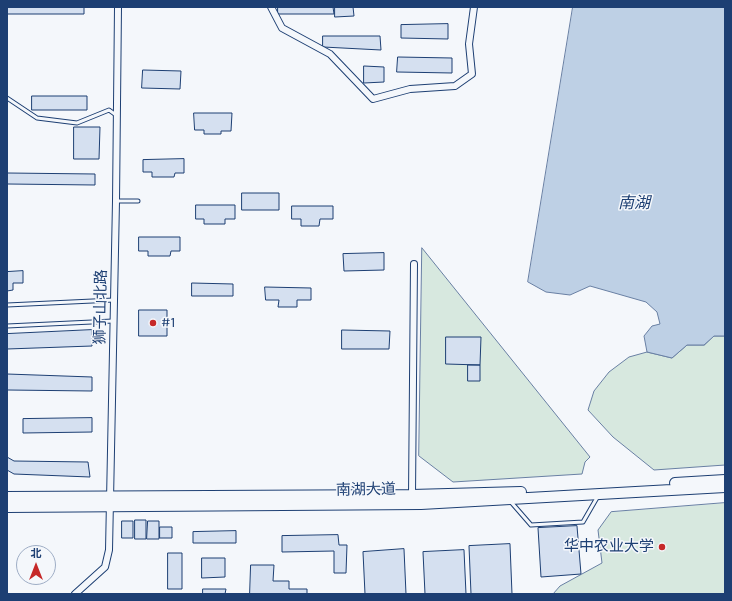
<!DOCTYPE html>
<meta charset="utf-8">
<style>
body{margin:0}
#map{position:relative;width:732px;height:601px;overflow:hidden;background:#f4f7fb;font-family:Karla,"Noto Sans SC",sans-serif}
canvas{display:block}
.frame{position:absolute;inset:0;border:8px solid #1d3f73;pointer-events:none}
.north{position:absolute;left:16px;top:545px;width:40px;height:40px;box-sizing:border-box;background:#f4f7fb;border:1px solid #9eadc5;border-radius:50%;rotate:0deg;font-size:11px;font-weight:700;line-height:16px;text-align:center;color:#1d3f73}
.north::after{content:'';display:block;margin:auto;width:14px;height:18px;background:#c62828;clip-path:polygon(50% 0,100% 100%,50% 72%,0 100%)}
</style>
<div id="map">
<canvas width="732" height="601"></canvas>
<div class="frame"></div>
<div class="north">北</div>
</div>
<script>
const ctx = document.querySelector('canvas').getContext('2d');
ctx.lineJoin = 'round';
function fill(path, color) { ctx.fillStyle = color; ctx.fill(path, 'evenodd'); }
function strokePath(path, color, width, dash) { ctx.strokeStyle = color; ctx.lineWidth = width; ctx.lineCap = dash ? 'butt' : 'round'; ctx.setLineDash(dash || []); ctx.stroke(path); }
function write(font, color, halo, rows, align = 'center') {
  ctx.font = font + ' Karla,"Noto Sans SC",sans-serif'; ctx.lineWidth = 3; ctx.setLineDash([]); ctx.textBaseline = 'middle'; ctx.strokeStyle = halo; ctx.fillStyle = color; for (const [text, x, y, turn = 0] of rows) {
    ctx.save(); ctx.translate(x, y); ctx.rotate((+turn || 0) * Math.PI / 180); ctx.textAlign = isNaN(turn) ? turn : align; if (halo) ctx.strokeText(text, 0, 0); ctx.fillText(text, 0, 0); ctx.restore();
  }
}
const green = new Path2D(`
 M422 248 590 457 585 462 582 474 453 482 419 456Z
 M714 336H725V465L654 470 613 437 588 410 594 391 609 372 629 357 647 352 672 358 687 345H704Z
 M725 503V594H553L560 586 602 563 598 530 611 512Z`);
fill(green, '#d7e8df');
strokePath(green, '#687fa3', 1);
const water = new Path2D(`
 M573 7H725V336H714L704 345H687L672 358 647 352 644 336 652 326 660 324 657 312 646 302 590 286 570 295 546 292 528 282Z`);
fill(water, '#bed0e5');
strokePath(water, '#687fa3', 1);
const building = new Path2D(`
 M7 7H84V14H7Z
 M278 7H333L334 14H278Z
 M335 7H353L354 16 335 17Z
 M448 24V39L401 38V25Z
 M323 36H380L381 50 323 47Z
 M398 57 452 58V73L397 72Z
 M364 66 384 67V82L364 83Z
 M143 70 181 71 180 89 142 88Z
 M32 96H87V110H32Z
 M194 113H232L231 131H221V134H204V130H195Z
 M74 127H100L99 159H74Z
 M184 159V173H175L174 177H152V172H143V160Z
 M7 173 95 174V185L7 184Z
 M242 193H279V210H242Z
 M196 205H235V219H225V224H204V219H196Z
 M292 206H333V219H320L319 226H301V219H292Z
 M139 237H180V251H171L170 256H148V251H139Z
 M384 253V270L344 271 343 254Z
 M23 271V283H13V290L7 291V272Z
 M192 283 233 284V296H192Z
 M265 287 311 288V300H297V307H278L279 300H266Z
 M139 310H167V336H139Z
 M92 330V346L7 349V334Z
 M342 330 390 331 389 349H342Z
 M446 337H481L480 365 446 364Z
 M468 365H480V381H468Z
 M7 374 92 377V391L7 390Z
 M92 418V432L23 433V419Z
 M7 457 14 461 88 462 90 477 14 474 7 470Z
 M135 520H146V539H135Z
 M122 521H133V538H122Z
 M148 521H159V539H147Z
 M577 526 581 574 541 577 538 528Z
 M160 527H172V538H160Z
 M236 531V543H193V532Z
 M338 535 339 545H347L346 573H334V551L282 552V536Z
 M510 544 512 594H471L469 546Z
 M404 549 406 594H365L363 552Z
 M464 550 466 594H425L423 552Z
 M168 553H182V589H168Z
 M202 558H225V577L202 578Z
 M251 565H274L273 581H289V589H307V594H250Z
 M203 589H226L225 594H203Z`);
fill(building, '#d5e0f0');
strokePath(building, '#1d3f73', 1);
const lane = new Path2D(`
 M7 98 37 118 77 123 109 110 116 115
 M116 201H138
 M7 305 114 300
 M7 326 113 321
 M511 502 531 525 583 522 598 496`);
const street = new Path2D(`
 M271 7 282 28 330 54 373 99 410 89 455 86 472 74 469 44 474 7
 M412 495 414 264
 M75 594 105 567 109 550 116 201 118 7`);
const primary = new Path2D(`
 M675 483 725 480
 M7 497 412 495 521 492
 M7 507 421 504 725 487`);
strokePath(lane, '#1d3f73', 5);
strokePath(street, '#1d3f73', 8);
strokePath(primary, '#1d3f73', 12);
strokePath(lane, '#f4f7fb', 3);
strokePath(street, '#f4f7fb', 6);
strokePath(primary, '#f4f7fb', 10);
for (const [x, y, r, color] of [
 [153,323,4,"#c62828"],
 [662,547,4,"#c62828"]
]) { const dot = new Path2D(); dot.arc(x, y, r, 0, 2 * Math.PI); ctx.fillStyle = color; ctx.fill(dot); strokePath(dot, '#f4f7fb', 1.5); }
write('15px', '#1d3f73', '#f4f7fb', [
 ["狮子山北路",101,307,-89],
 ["南湖大道",366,490,-1]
]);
write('15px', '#1d3f73', '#f4f7fb', [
 ["#1",161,323],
 ["华中农业大学",654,547,"right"]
], 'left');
write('italic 16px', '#1d3f73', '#f4f7fb', [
 ["南湖",634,203]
]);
</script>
